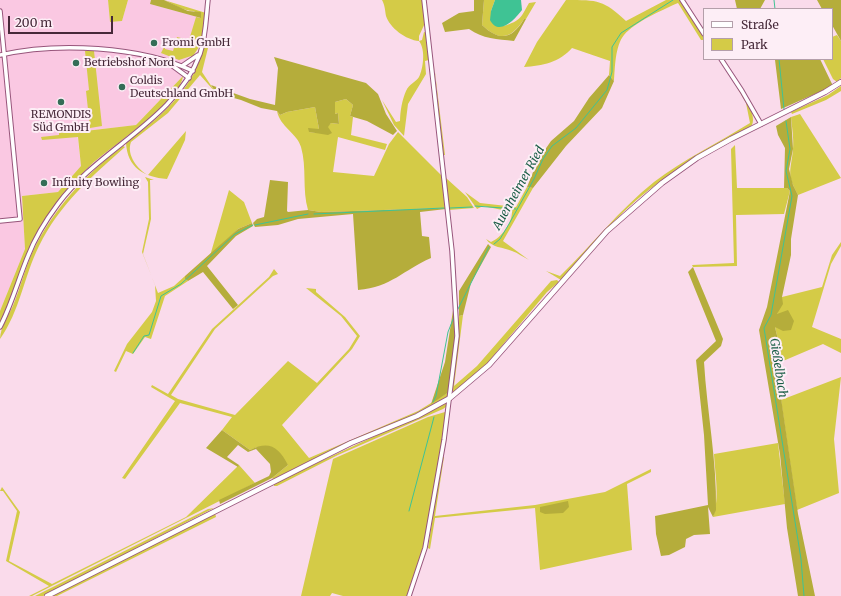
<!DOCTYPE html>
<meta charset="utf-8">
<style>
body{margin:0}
#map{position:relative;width:841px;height:596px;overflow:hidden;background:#fadbeb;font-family:Merriweather,serif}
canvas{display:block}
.legend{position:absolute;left:703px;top:8px;width:130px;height:52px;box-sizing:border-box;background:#fdeef6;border:1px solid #b49faa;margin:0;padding:5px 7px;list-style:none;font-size:12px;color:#462939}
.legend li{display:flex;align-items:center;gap:8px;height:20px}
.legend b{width:20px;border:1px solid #b49faa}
.scale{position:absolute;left:8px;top:16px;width:105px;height:18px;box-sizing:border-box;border:2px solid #462939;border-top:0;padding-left:5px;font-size:12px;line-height:14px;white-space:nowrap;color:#462939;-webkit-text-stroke:3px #fdeef6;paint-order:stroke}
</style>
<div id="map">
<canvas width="841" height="596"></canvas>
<ul class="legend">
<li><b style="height:5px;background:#fff"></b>Straße</li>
<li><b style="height:11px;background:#d4cb47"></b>Park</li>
</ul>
<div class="scale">200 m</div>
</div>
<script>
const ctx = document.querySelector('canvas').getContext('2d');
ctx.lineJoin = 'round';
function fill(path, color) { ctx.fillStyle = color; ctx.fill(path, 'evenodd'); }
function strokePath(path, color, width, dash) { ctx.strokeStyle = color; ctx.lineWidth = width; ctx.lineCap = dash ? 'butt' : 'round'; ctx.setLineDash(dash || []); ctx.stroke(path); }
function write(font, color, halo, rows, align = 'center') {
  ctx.font = font + ' Merriweather,serif'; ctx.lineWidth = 4; ctx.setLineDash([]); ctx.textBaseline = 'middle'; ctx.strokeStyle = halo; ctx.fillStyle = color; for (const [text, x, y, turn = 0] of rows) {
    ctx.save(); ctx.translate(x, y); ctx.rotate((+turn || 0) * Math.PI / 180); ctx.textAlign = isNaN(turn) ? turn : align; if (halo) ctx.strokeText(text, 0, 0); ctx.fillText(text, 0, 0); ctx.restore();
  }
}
fill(new Path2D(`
 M0 0H108L110 22 122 21 128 0H151L150 4 201 18 196 41 183 76 136 125 77 132 81 166 58 192 22 196 25 249 0 311Z`), '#fac8e2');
fill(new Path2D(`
 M108 0H128L122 21 110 22Z
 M164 0 206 13 201 44 189 62 191 56 179 60 161 53 165 45V49L173 51 177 37 189 40 196 17 201 18 194 11C182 11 174 4 164 0Z
 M382 0H423L425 23 419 36V41L422 40 424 32 427 33 429 60 425 61 426 74 408 104 404 136 394 125 382 100 396 122 400 121C400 112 402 100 406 91 409 84 416 82 419 77 423 69 426 50 419 41 406 40 390 28 386 16 385 11 385 5 382 0Z
 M484 0H495L491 11 504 26C521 20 520 19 529 3L536 2 526 19H524C511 39 500 42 482 25Z
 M566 0C599 0 603 0 626 21L666 0H680L704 37V40H701L678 3C662 10 635 22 624 35 615 46 615 68 614 81L609 75 610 61 572 48C560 62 542 66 524 67L537 42Z
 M837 35 841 41V78L837 82 833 79 823 59H832V37Z
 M208 39V48L202 72 216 93 200 75 168 113 131 142C126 155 138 170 148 175L186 131 185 140 167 179C144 177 127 168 126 142 152 124 177 103 193 75 197 68 204 42 208 39Z
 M85 51H94L102 126 90 128 86 91 89 90Z
 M434 64 445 155H443Z
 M183 76C181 100 111 147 92 164 74 181 56 200 44 222 27 253 16 291 0 323V311L25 249 22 196 58 192 81 166 78 137 42 140 41 137 59 135V132L77 130V132L136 125Z
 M731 77C738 87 758 113 752 125 726 146 694 159 666 178 625 204 593 244 561 280L546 271 560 276C592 245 619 210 654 182 684 159 718 143 750 123L746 103Z
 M841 86V91L826 100 792 114 791 112 828 95Z
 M346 99 353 105 350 116 353 117 351 135 387 144 385 150 338 137 333 172 374 176 389 144 398 132 442 176 445 208 321 212 308 210C302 190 307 167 301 147 297 133 280 127 277 111L280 115 287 112 315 107 319 129 309 132 319 133 331 123 339 124 338 113 335 114V102Z
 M800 114 841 178 798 195C786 173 791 171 793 149 794 139 792 128 791 117Z
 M735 145 737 188H787L790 191 784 214 736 215 737 266 693 267 692 265 734 263 731 149Z
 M123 146 125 147C92 176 59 205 39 246 24 276 20 311 0 339 0 327 10 314 14 303 21 286 25 268 33 251 54 208 85 175 123 146Z
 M145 177 154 180H150L151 219 143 254 158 293 174 286 185 276V279L188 281 165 296 151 339 145 337 133 354 126 351 116 372 114 371 127 344 152 312 156 301 155 285 142 252 149 219 148 182Z
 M446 178 467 197 474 208 449 210Z
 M527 187 533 188 503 241 529 260C523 257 518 253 512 251 503 247 492 248 486 239L491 242C501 238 512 223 512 212L483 206 477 209 465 192 480 203 516 207Z
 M229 190 244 202 252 223 238 229 210 256Z
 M841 242V246L831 264 812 327 841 339V353L823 344 776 364 775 357 781 352 775 327 779 315 777 314 782 297 822 287 832 255Z
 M274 269 278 274 273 276 215 329 171 395 178 399 235 415 288 361 317 383 349 349 357 336 341 316 306 288 316 289V292L345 317 360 336 352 349 282 425 309 458 418 411 449 392V396L411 416 273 479 272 478 288 465 257 447 250 450 222 430 232 417 180 403 125 479 122 478 175 401 151 387 152 385 168 394 212 329 269 277Z
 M557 280 559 282 547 292 485 366 454 392 452 391 459 316 463 315 454 386 477 366 551 281Z
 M841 377 834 439 839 493 797 510 781 400Z
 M446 403 447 406 443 409 338 455 277 486H274V483Z
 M445 412 446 416 426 539 407 596H343L332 593 330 596H301L333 459 428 417Z
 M778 443 785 504 713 517C720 498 715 474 714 454Z
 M442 457H444L435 516 535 505 605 492 651 469V472L627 484 632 550 540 570 535 508 435 518 430 549 428 548Z
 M239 465 255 483 32 596H29L49 586 6 561 17 511 3 491H0L2 487 20 512 9 561 52 584 186 517Z
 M214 508 43 596H35L208 509Z
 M215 513 216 517 57 596H51Z`), '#d4cb47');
fill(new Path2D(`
 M151 0H164L188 11 201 12V18L150 4Z
 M474 0H484L482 25C500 42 512 39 524 19H526L514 41C497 39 483 39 469 29L445 32 442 23 459 13 474 11Z
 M735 0H765L760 9H737Z
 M817 0H841V41L832 25V9H822Z
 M274 57 366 83 378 94 386 114 397 131 393 135 367 121 350 116 353 105 346 99 335 102V114L338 113 339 124 331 123 328 127 332 133 328 135 309 132 308 128 319 129 315 107 287 112 280 115 277 111 261 108 241 100 216 93 211 85 250 99 275 105 278 68Z
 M768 59H820L833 86 781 109 775 60Z
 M609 75 614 81 602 108 566 146 533 188 527 187 538 160 551 141 574 121 589 98Z
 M791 117 793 149 789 169 793 185 798 195 791 239V255L782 297 783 304 777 314 788 310 794 321 791 330 783 331 775 327 781 352 775 357 798 514 815 596H798L787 528 780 454 759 330 767 307 790 191 787 188H784L785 148 778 135 776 126Z
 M270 180 288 182 287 211 288 212 308 210 321 212 445 208 446 209 420 212 422 236 429 237 431 258C403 270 392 287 358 290L353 214 298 219 278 225 255 227 253 223 257 219 264 217Z
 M252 223 253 226 236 236 207 266 238 305 233 309 203 272 188 281 185 279V276L238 229Z
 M488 244 491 247 471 283 463 315 459 316V291Z
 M693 267 723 339 721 346 704 362C707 412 717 461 716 510L713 517 708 507 710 534 694 535 686 539 685 547 669 555 661 556 656 534 655 516 708 505 704 435 696 360 716 341 688 272Z
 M454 304 455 344 449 392 431 404 445 362Z
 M222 430 250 450C269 440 279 447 288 465L272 478 220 504 219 500 269 476 271 472 270 464 256 449 248 452 238 445 227 457 239 465 238 467 206 448Z
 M568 501 569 507 563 513 545 514 540 512V507Z`), '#b5ad3b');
fill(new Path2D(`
 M495 0H521L522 10C515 19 499 37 490 20L491 11Z`), '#3fc394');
strokePath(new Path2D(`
 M774 0 775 9
 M779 59 784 109
 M786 121 790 149 786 171 792 196 771 315 764 328 801 559 804 596
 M475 206 516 209
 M450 208 472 207
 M314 214 444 208
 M255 225 308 214
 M494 244 500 239 509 224 534 179 543 159 552 146 576 128 607 90 612 72V47L621 33 673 0
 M457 311 489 247
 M133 353 144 336 149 335 161 296 181 284 235 234 253 225
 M433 402 436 396 448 332 454 317
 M409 511 434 417`), '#3fc394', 1);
const minor = new Path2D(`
 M682 0 704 34
 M0 11 20 219 0 221
 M0 55C57 42 140 46 193 71
 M721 59 742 91 761 124
 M170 64 189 78
 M182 66 198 55
 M0 327C12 304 18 280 28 256 35 238 46 220 58 204 99 148 175 121 200 54 206 36 206 18 208 0
 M409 596 425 548 444 440 457 336 452 251 424 0`);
const major = new Path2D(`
 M47 596 307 465 351 443 417 416 450 398 489 365 607 231 662 183 697 158 731 139 825 92 841 82`);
strokePath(minor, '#97557b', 5.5);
strokePath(major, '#97557b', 6);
strokePath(minor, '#fff', 3.5);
strokePath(major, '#fff', 4.5);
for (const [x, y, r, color] of [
 [154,43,4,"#346d57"],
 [76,63,4,"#346d57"],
 [122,87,4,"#346d57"],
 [61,102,4,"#346d57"],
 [44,183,4,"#346d57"]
]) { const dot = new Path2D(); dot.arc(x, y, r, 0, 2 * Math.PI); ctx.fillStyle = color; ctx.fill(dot); strokePath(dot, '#fdeef6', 1.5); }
write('11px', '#462939', '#fdeef6', [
 ["Fromi GmbH",162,43],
 ["Betriebshof Nord",84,63],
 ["Coldis",130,81],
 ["Deutschland GmbH",130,94],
 ["REMONDIS",61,115,"center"],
 ["Süd GmbH",61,128,"center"],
 ["Infinity Bowling",52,183]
], 'left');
write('italic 12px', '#195d45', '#fdeef6', [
 ["Auenheimer Ried",519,188,-61],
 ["Gießelbach",778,368,81]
]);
</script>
